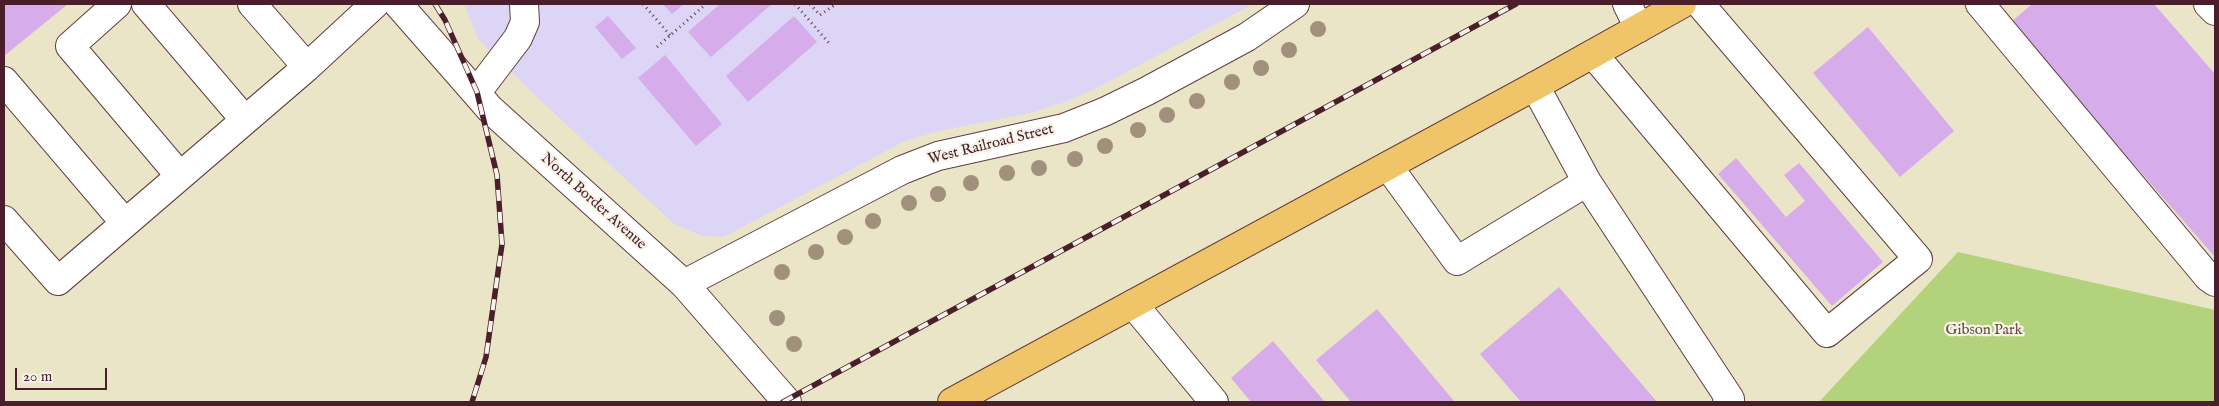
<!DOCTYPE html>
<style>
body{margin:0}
#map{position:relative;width:2219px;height:406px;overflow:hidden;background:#ebe5c7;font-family:"IM FELL English",serif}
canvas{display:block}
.frame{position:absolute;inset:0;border:5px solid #4a1f2b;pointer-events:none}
.scale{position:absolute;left:15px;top:368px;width:92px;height:22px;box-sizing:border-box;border:2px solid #4a1f2b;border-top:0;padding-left:6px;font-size:15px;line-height:18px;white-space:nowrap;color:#4a1f2b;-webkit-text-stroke:4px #f7f3e8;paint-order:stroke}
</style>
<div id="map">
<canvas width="2219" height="406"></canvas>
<div class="frame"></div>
<div class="scale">20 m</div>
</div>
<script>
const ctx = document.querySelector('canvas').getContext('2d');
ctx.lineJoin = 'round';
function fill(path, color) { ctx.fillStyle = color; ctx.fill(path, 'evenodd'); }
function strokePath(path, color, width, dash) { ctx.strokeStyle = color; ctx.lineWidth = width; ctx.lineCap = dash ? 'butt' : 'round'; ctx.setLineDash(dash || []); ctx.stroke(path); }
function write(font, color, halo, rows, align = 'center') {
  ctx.font = font + ' "IM FELL English",serif'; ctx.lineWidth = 4.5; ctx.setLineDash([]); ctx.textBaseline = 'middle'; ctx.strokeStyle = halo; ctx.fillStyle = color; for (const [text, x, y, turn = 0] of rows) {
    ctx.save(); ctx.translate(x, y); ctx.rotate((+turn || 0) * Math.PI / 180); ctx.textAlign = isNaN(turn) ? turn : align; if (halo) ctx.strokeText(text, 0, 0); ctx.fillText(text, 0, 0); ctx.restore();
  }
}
fill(new Path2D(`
 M464 4H1253L1097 88 1065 102 1030 113 939 131 903 142 724 237 702 236 674 224 542 102 478 39Z`), '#ddd5f6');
fill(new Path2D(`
 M1958 252 2215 310V402H1819Z`), '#b2d37b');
fill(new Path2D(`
 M4 4H68L4 56Z
 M663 4H684L672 14Z
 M720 4H772L711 57 688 32Z
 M2032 4H2154L2215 74V257L2010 23Z
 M608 16 636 48 622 59 595 27Z
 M794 16 817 42 748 102 726 76Z
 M1868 27 1954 131 1900 177 1813 73Z
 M665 55 722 124 696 146 638 78Z
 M1736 158 1786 217 1805 201 1784 175 1799 163 1883 262 1832 306 1718 174Z
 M1559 287 1657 402H1521L1480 354Z
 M1377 309 1454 401 1453 402H1351L1316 360Z
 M1273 341 1325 402H1251L1231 378Z`), '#d6aceb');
const minor = new Path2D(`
 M117 4 70 46 180 176
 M146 4 245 120
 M252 4 307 67
 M398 4 490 109 684 284 787 402
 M1627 4 1639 28
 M1980 4 2208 277 2215 282
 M2208 4 2215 11
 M1593 54 1827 333 1918 259 1700 4
 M4 81 125 223
 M1535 86 1587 182
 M477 92 518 38 525 22 524 4
 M1388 166 1457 261 1587 182 1730 399 1727 402
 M4 220 58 281 307 67 375 4
 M684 284 902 170 938 156 1064 128 1104 112 1147 91 1247 37 1295 4
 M1133 304 1214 402`);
const major = new Path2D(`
 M952 402 1535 86 1682 4`);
strokePath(minor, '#623d42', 30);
strokePath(major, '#623d42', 30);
strokePath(new Path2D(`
 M643 4 670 35
 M795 4 829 43
 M810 4 820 15 836 4
 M657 47 706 4`), '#623d42', 3, [1, 4]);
strokePath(minor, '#fff', 28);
strokePath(major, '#f0c469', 28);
const rail = new Path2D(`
 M435 4 445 20 477 92 497 175 502 244 486 357 472 402
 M783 402 1516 4`);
strokePath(rail, '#4a1f2b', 5.5);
strokePath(rail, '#f7f3e8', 4, [11]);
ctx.fillStyle = '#a1917c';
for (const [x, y] of [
 [1318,29],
 [1289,50],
 [1261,68],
 [1232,82],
 [1197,101],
 [1167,115],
 [1138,130],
 [1105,146],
 [1075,159],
 [1039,168],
 [1007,173],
 [971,183],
 [938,194],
 [909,203],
 [873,221],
 [845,237],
 [816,252],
 [782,272],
 [777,318],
 [794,344]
]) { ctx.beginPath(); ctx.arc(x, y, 8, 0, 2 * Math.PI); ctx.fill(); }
write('15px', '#4a1f2b', '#f7f3e8', [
 ["West Railroad Street",991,145,-14],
 ["North Border Avenue",593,202,42]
]);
write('15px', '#644c3f', '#f7f3e8', [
 ["Gibson Park",1984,331]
]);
</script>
